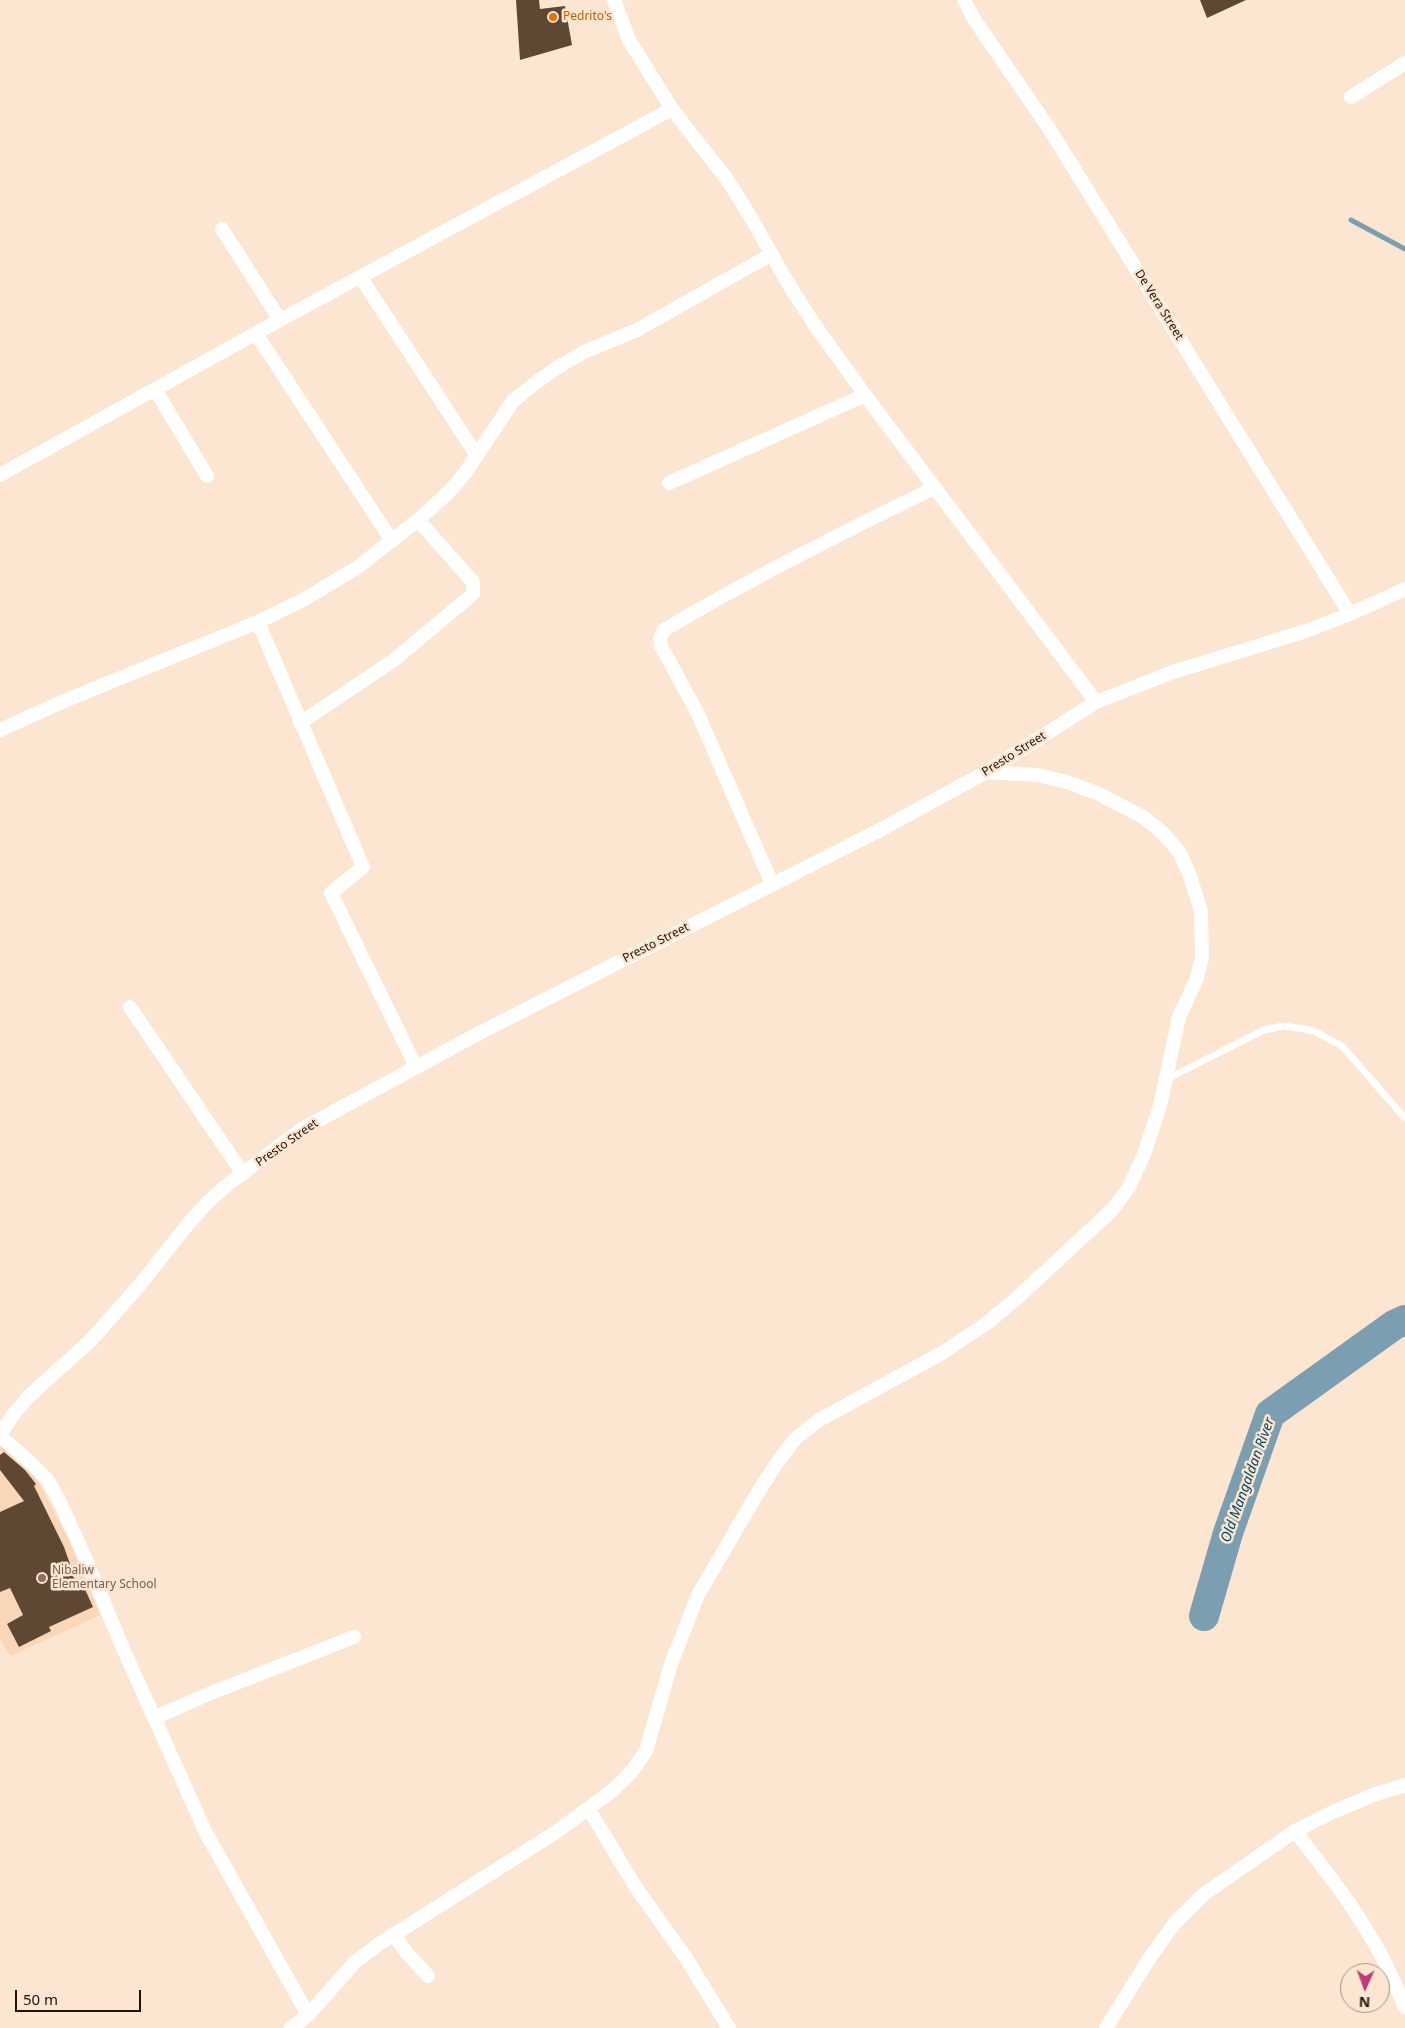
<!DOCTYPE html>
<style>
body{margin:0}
#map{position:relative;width:1405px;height:2028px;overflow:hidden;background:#fce5d1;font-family:"Noto Sans",sans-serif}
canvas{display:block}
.north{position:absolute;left:1340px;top:1963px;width:50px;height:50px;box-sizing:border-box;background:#fce5d1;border:1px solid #a39182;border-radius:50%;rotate:182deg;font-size:14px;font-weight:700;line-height:20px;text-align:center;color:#1e140b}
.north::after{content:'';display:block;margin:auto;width:18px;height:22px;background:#bf397b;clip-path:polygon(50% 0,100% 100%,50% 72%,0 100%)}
.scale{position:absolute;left:15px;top:1990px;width:126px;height:22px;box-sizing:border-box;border:2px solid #1e140b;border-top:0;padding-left:6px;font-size:15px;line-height:18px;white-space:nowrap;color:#1e140b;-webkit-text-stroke:4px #fce5d1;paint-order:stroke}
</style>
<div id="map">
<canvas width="1405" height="2028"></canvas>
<div class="north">N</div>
<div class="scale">50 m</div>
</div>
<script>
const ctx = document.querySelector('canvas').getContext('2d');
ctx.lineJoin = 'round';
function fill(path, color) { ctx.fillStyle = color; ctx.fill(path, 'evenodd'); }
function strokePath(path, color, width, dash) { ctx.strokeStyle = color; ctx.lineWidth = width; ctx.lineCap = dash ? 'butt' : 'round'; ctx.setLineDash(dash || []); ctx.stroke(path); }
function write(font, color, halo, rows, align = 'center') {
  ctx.font = font + ' "Noto Sans",sans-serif'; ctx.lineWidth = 5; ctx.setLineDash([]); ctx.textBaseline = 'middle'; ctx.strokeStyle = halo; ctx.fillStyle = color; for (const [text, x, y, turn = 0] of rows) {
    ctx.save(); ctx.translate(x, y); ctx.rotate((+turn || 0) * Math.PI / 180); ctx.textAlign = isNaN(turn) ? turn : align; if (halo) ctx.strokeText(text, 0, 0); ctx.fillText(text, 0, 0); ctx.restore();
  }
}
fill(new Path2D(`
 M2 1442 29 1464 69 1540 100 1615 10 1656 0 1639V1446Z`), '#f9d7b8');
strokePath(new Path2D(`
 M1351 220 1405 249`), '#7b9eb1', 5);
strokePath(new Path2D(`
 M1204 1616 1228 1533 1270 1414 1394 1325 1405 1320`), '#7b9eb1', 30);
fill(new Path2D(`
 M516 0H539L540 9 565 6 572 45 520 60Z
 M1200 0H1246L1207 18Z
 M4 1452 25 1470 36 1484 34 1486 64 1547 70 1564 68 1565 79 1589 84 1587 93 1607 49 1627 51 1631 19 1647 7 1624 23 1615 10 1588 0 1592V1512L24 1501 0 1470V1455Z`), '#5f4833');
strokePath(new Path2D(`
 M1167 1079 1264 1030 1283 1026 1298 1028 1314 1031 1342 1046 1405 1118`), '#fff', 7);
strokePath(new Path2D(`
 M614 0 629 40 672 109 726 178 747 211 792 290 817 328 865 395 1096 702
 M964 0 974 19 1050 130 1350 614
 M1351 97 1405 63
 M222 229 280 320
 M361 278 477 456
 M257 335 392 541
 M155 389 207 476
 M0 475 280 320 672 109
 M669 483 865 395
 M258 622 363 867 331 893 416 1067
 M300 723 394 660 473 594V582L418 520
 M0 730 64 701 258 622 303 600 358 567 418 520 449 492 465 473 513 401 534 384 558 367 584 352 637 330 772 254
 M772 884 697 712 661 646 660 638 664 630C751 578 843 532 934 488
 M130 1007 243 1174
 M0 1435 13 1415 29 1396 92 1339 138 1287 188 1224 209 1201 227 1185 302 1129 483 1031 882 829 986 772 1096 702 1173 672 1303 632 1350 614 1405 589
 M0 1436 34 1466 48 1481 60 1502 87 1562 122 1646 205 1831 308 2015
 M154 1718 206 1695 354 1637
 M588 1808 635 1886 686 1958 729 2028
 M1295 1831C1322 1866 1351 1902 1373 1941 1386 1962 1395 1984 1405 2007
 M393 1934 407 1953 428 1976
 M291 2028 308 2015 355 1962 379 1944 556 1832 612 1791 633 1770 646 1751 671 1664 698 1595 757 1494 776 1464 796 1438 819 1420 942 1353 987 1323 1017 1298 1113 1209 1129 1187 1143 1157 1160 1106 1179 1017 1197 978 1202 957 1201 911 1190 876 1180 853 1164 834 1143 817 1099 794 1067 782 1037 775 986 772
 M1106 2028 1149 1959 1174 1924 1204 1894 1295 1831 1333 1812 1373 1795 1405 1785`), '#fff', 14);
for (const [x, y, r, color] of [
 [553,17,5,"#e8710a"],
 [42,1578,5,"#8d6e63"]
]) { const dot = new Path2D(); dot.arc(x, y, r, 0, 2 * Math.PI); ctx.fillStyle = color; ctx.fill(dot); strokePath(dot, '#fce5d1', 2); }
write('12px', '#c56008', '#fce5d1', [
 ["Pedrito's",563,17]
], 'left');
write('12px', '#1e140b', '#fce5d1', [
 ["De Vera Street",1159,305,58],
 ["Presto Street",1014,754,-32],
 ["Presto Street",656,943,-27],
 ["Presto Street",287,1143,-35]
]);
write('12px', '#785e54', '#fce5d1', [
 ["Nibaliw",52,1571],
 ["Elementary School",52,1585]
], 'left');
write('italic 14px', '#004965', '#fce5d1', [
 ["Old Mangaldan River",1248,1480,-70]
]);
</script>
